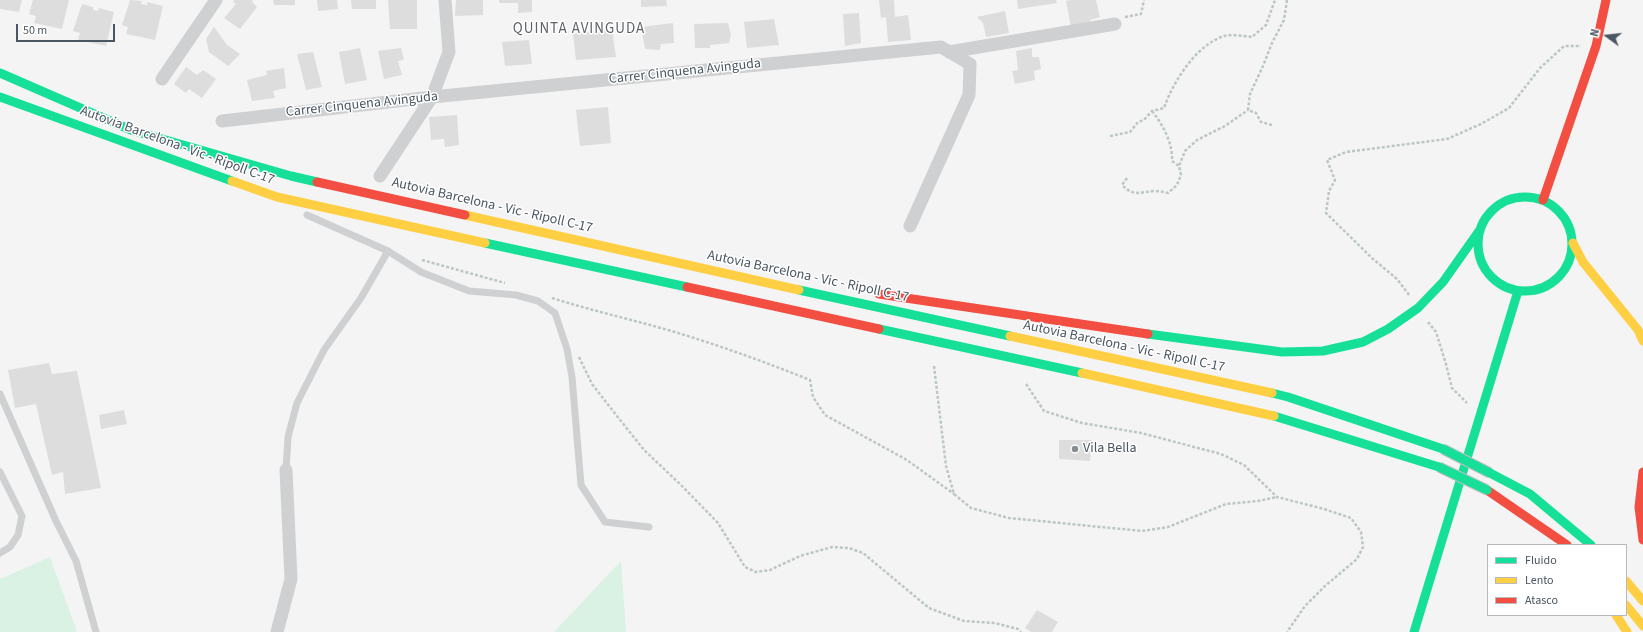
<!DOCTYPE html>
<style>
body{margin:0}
#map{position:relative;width:1643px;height:632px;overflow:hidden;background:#f4f4f4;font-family:"Source Sans 3",sans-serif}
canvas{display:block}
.legend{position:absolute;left:1487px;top:544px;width:140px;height:72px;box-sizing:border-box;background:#fff;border:1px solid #b7bbc0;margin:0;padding:5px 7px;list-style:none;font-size:12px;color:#4a5661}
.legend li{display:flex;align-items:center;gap:8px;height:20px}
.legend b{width:20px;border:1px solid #b7bbc0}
.north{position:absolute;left:1587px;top:16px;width:40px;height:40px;-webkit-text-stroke:3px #fff;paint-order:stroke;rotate:285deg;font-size:11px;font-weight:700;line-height:16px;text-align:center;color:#4a5661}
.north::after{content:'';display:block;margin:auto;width:14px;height:18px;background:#4a5661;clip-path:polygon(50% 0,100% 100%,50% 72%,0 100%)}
.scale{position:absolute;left:16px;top:24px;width:99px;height:18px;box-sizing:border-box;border:2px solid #4a5661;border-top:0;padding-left:5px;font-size:12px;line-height:14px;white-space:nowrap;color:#4a5661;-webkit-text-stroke:3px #fff;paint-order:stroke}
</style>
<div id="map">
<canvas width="1643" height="632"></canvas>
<ul class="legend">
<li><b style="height:5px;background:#16e098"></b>Fluido</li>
<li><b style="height:5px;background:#ffcf43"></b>Lento</li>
<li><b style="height:5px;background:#f24e42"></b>Atasco</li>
</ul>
<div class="north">N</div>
<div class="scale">50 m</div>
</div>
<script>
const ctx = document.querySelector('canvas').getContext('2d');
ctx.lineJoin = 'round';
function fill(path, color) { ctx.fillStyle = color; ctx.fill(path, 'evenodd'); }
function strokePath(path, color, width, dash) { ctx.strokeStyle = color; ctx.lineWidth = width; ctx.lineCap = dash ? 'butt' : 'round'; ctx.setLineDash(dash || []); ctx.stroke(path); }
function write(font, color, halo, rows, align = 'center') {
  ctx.font = font + ' "Source Sans 3",sans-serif'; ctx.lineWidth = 3; ctx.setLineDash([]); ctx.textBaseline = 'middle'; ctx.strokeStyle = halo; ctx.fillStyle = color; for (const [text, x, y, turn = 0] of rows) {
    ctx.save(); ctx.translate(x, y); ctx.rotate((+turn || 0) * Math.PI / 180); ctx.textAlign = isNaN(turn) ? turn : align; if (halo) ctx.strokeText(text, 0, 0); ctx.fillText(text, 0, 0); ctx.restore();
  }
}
fill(new Path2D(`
 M50 557 77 632H0V579Z
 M621 561 626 632H554Z`), '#d9f2e3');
fill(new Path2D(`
 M0 0H22L19 12 0 9Z
 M33 0H69L62 29 34 23 36 16 29 14Z
 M130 0 142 1 141 4 147 5V2L163 6 155 40 126 34 128 27 122 25Z
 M234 0H253L252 2 257 7 240 29 224 18 236 4 233 2Z
 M273 0H295V5H274Z
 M317 0H337L338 9 318 11Z
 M351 0H376V9H352Z
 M388 0H417V29H390Z
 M456 0H483V15L455 16Z
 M499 0H532V12L518 13V3H499Z
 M641 0H666L667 6 641 7Z
 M879 0H894L895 17 908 15 911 40 888 42 886 17 881 18Z
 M1017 0H1056L1057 3 1018 9Z
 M1070 0H1096L1100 17 1090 20V24L1071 27 1066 1Z
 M82 4 93 7V10L98 11 99 8 114 12 106 46 78 40 80 33 73 31Z
 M1005 11 1009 33 986 37 983 23 977 17Z
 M859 13 861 43 845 46 843 14Z
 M774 19 779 45 747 48 744 22Z
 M673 23 674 43 661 44 660 50 645 49 641 27Z
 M728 23 731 35 729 43 710 45V48H695L694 24Z
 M214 27 227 45 240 54 228 66 209 52 206 39Z
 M612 29 616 57 576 60 573 34Z
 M529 40 532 64 505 66 502 42Z
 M360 48 367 80 345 84 339 52Z
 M401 48 404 60 398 61 402 75 384 79 378 51Z
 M1032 48V57H1039L1041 69 1034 71 1035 80 1015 84 1012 71 1018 70 1016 51Z
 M313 52 322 87 306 90 297 54Z
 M186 67 197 75 203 70 216 79 202 98 189 89 186 93 174 84Z
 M284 68 286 88 273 91 275 98 252 101 247 80 267 75 266 71Z
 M608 107 611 143 580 146 576 110Z
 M457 115 459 145 445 147 444 139 431 140 429 117Z
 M49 363 52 374 77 371 101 488 65 494 63 472 52 475 36 404 15 408 8 370Z
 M124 410 127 424 101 429 99 415Z
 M1059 440H1092L1090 461 1059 459Z
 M1037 610 1058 622 1052 632H1031L1025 628Z`), '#ddddde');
strokePath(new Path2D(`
 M1125 17 1141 14 1144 0
 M1152 111C1163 125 1173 143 1172 161L1179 166
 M1272 125 1261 122 1256 113 1248 110 1250 94 1263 66 1272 43 1284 20 1287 0
 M1110 136 1130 132 1138 122 1144 120 1152 111 1164 108C1173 82 1196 45 1224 36 1232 34 1244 36 1252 37L1266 25 1275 0
 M1127 178 1122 185C1134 197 1140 192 1155 191 1159 191 1163 192 1168 193L1177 185 1181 175 1179 166 1185 151 1197 140 1225 126 1248 110
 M422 260 505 283
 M1409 295 1397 279 1373 259 1326 213 1329 191 1335 180 1327 160 1346 152 1447 139 1481 124 1509 108 1540 68 1564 46H1581
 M552 298C593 311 634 320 675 332 721 346 765 362 810 380L813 397 825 415 907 460 954 494
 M1428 322 1436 332 1446 364 1452 388 1467 403
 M579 357 592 384 613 411 644 450 681 485 718 523 745 567 756 572 770 570 800 556 832 547 849 548 863 553 929 608 964 621 995 623 1018 629 1021 632
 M934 366 946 466 954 494 971 508 1009 518 1142 531 1168 527 1226 504 1258 501 1277 497
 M1026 384 1044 411 1082 423 1141 433 1221 454 1244 465 1277 497 1324 509 1351 518 1361 532 1363 547 1357 559 1325 586 1305 606 1287 632`), '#bcc7c4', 2.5, [3, 2]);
strokePath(new Path2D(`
 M388 251 421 272 469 291 516 295 538 301 555 313 567 349 572 377 581 485 605 522 649 527
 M0 394 56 521 76 561 96 632
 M286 470 288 437 297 403 324 350 361 298 388 251 307 215
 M0 472 22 516 18 535 10 547 0 553`), '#ced0d2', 7);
strokePath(new Path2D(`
 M949 52 1115 24
 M162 79 216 0
 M222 121 432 97 941 47 970 64 969 95 910 226
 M380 176 432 97 449 52 445 0
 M277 632 291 579 286 470`), '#ced0d2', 13);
strokePath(new Path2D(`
 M0 73 131 130 291 176 317 182
 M0 97 232 181
 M1478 244a47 47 0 1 1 94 0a47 47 0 1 1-94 0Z
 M485 243 687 287
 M799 290 1010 336
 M879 329 1082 373
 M1148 334 1282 352 1323 351 1363 342 1388 329 1418 308 1443 282 1479 231
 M1272 393 1288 397 1443 449
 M1274 416 1439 467
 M1490 473 1530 494 1591 545
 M1414 632 1518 291`), '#16e098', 9);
strokePath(new Path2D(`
 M232 181 277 197 485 243
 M465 215 799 290
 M1573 243 1583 262 1638 330 1643 341
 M1010 336 1272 393
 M1082 373 1274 416
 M1626 581 1643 601
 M1626 605 1643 626
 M1616 615 1627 632`), '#ffcf43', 9);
strokePath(new Path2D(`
 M317 182 465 215
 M1543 200 1596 46 1606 0
 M687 287 879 329
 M879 294 1148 334
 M1643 472 1639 507 1643 540
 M1487 490 1567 545`), '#f24e42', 9);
const fastBridge = new Path2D(`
 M1443 449 1490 473
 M1439 467 1487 490`);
strokePath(fastBridge, '#b9bec3', 11, []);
strokePath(fastBridge, '#16e098', 9);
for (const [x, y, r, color] of [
 [1075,449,4,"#868d94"]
]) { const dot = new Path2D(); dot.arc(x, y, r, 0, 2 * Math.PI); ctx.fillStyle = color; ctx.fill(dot); strokePath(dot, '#fff', 1.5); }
write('14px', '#4a5661', '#fff', [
 ["Carrer Cinquena Avinguda",685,72,-6],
 ["Carrer Cinquena Avinguda",362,105,-6],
 ["Autovia Barcelona - Vic - Ripoll C-17",177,146,20],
 ["Autovia Barcelona - Vic - Ripoll C-17",492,206,13],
 ["Autovia Barcelona - Vic - Ripoll C-17",808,277,12],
 ["Autovia Barcelona - Vic - Ripoll C-17",1124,347,12]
]);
write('14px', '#4a5661', '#fff', [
 ["Vila Bella",1083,449]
], 'left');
ctx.letterSpacing = '1px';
write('15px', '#5f6368', '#fff', [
 ["QUINTA AVINGUDA",579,30]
]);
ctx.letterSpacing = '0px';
</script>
